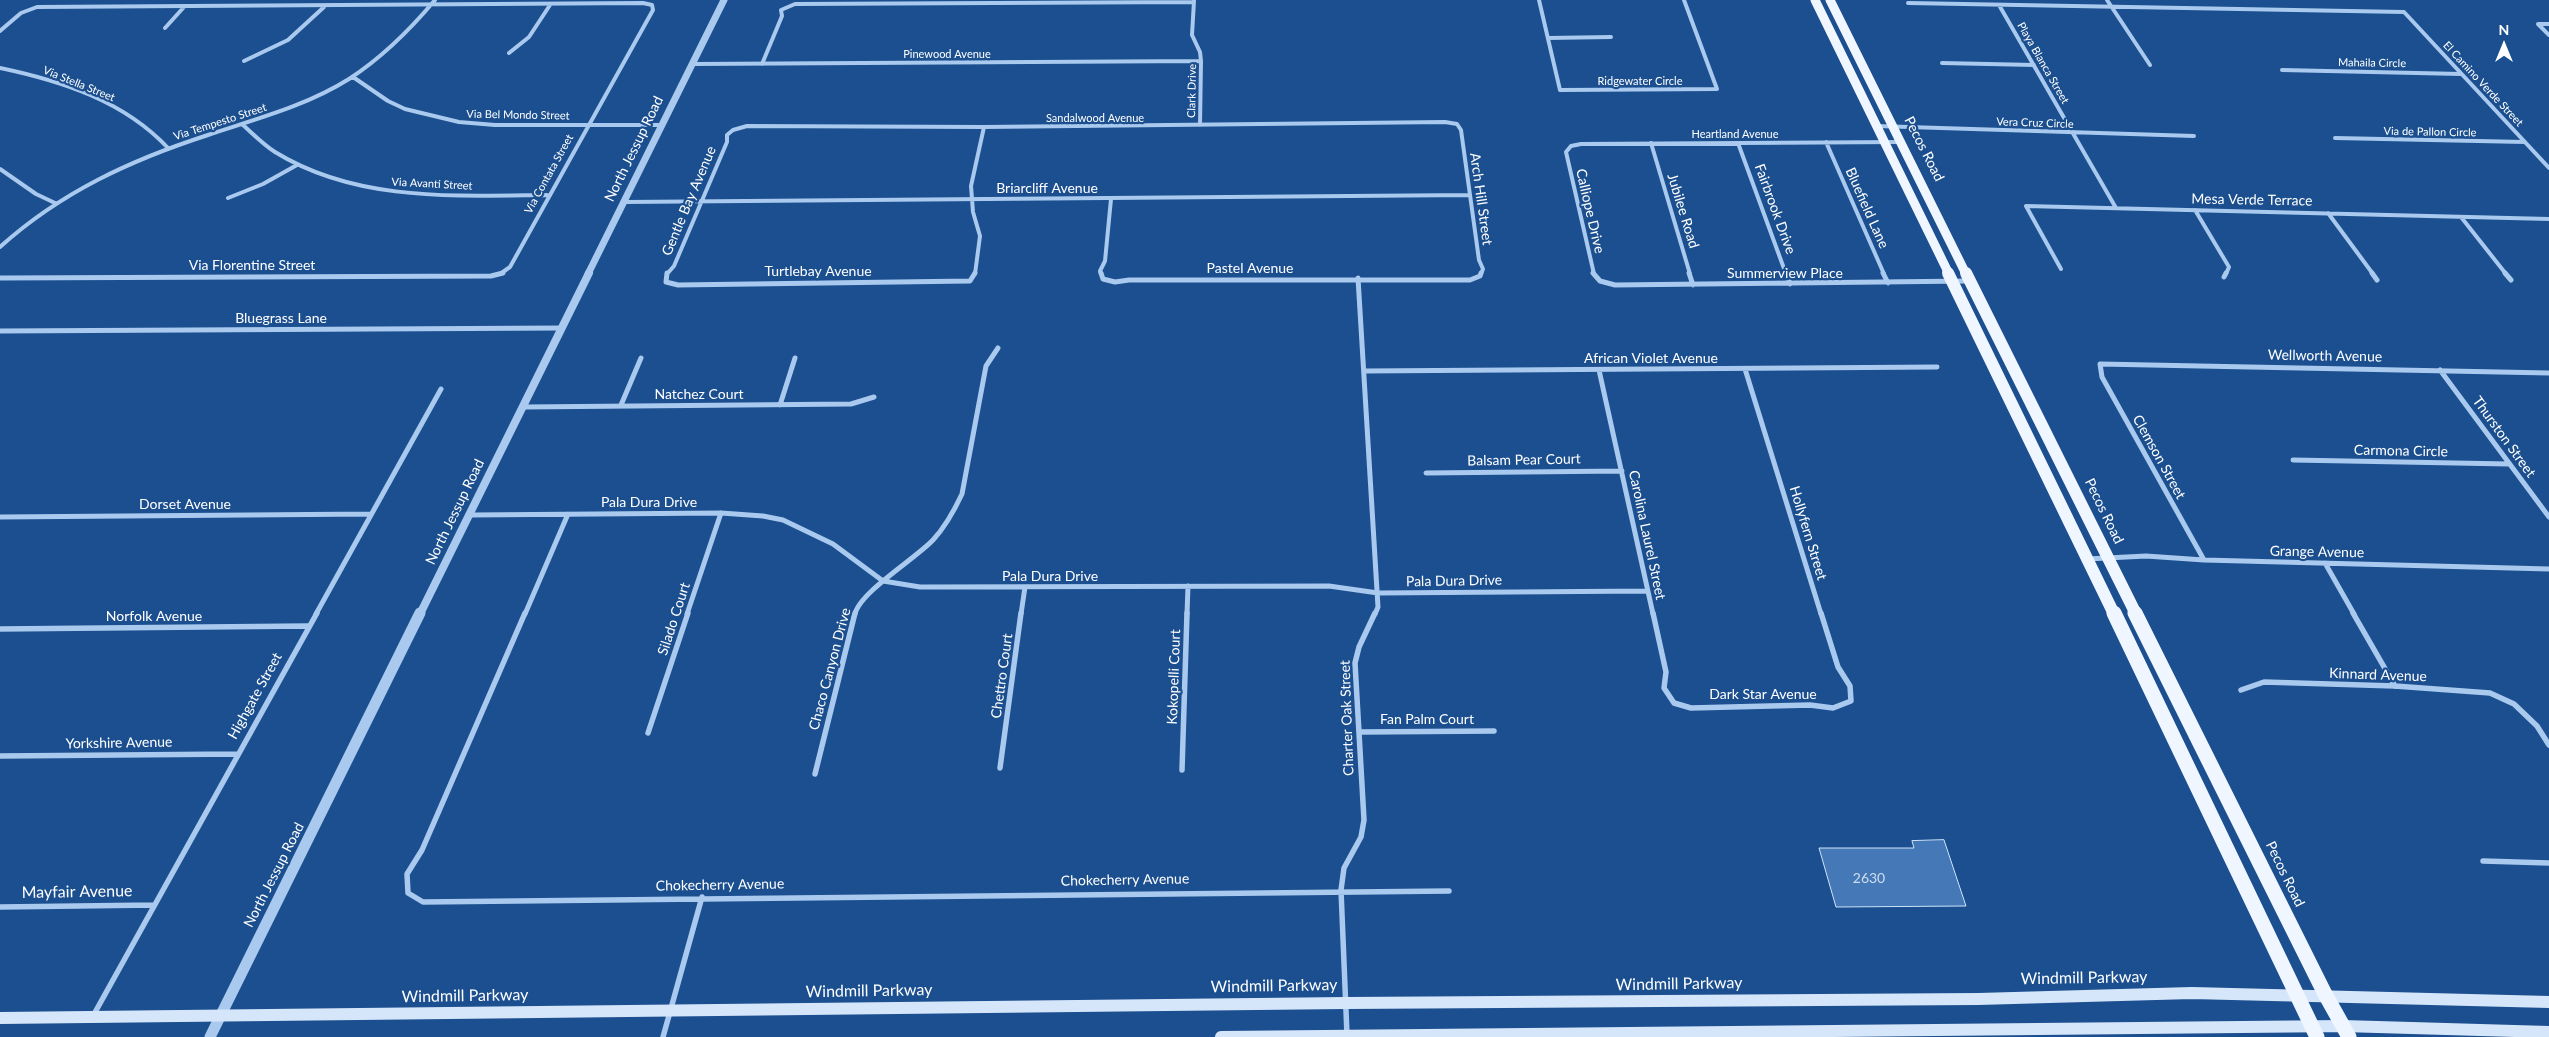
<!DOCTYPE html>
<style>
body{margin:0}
#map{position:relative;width:2549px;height:1037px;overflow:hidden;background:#1b4f8f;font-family:Lato,sans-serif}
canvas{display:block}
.north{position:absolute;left:2479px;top:20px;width:50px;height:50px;-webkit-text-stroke:4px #1b4f8f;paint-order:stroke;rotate:0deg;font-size:14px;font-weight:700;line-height:20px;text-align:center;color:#fff}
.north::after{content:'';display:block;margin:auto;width:18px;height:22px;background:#fff;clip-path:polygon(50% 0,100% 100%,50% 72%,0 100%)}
</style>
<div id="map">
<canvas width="2549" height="1037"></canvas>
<div class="north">N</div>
</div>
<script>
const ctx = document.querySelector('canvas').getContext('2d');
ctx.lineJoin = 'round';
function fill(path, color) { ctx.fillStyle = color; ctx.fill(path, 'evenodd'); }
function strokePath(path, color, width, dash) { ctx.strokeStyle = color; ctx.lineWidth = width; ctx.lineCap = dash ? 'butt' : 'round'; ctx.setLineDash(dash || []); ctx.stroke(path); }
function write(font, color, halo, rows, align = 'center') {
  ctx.font = font + ' Lato,sans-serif'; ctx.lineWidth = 4.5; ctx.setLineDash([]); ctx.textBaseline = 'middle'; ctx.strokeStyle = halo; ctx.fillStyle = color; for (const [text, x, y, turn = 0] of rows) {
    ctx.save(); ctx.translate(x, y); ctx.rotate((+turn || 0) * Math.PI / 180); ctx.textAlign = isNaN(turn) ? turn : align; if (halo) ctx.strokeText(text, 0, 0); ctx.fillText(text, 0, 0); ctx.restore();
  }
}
const building = new Path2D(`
 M1944 840 1966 906 1836 907 1819 848H1914L1912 841Z`);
fill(building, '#4478b7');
strokePath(building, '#cfe3fa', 1);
strokePath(new Path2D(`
 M1539 0 1560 90 1717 89 1684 0
 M2107 0 2150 65
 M1194 1 1192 35 1200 52 1201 61 1200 125
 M1908 3 2404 12 2549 168
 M1999 5 2116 208
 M2549 24H2538L2549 35
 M165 28 184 7
 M0 31 21 13 37 7 643 3 652 5 653 10 510 267 500 274
 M1548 38 1611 37
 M509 53 529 37 550 5
 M244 61 288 40 324 7
 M1942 63 2034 65
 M693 64 1201 61
 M762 64 782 16 781 10 795 4 1194 2
 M0 68C62 81 124 101 168 148
 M2282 70 2461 74
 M353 77 388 101 405 109 459 122 495 125H663
 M243 125C253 134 264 145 275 152 356 202 455 196 547 195
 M1877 126 2194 136
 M984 127 1445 122 1457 124 1461 130 1479 260 1483 269 1481 274
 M2335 138 2525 142
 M1826 142 1884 274
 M1651 143 1690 274
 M1738 143 1786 274
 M0 169 36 194 55 203
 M228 198 263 184 297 165
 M625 202 1469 195
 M2195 210 2229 267 2226 274
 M2328 213 2373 274
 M2461 217 2506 274
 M0 247C61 192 131 160 208 135 256 119 306 106 349 79 383 57 409 31 435 0
 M2061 269 2026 206 2549 219
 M667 274 674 266 727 142V135L733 130 747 126 984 127
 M975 274 980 236 973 212 971 186 984 127
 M1101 274 1100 271 1105 261 1111 199
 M1594 274 1566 152 1571 146 1581 144 1900 142`), '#a9c9ee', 4);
strokePath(new Path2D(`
 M667 273 666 282 678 285 970 281 975 273
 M1101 273 1103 279 1115 282 1129 280H1470L1480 276 1481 273
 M1593 273 1600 281 1615 285 1969 281
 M1689 273 1693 285
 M1786 273 1790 284
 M1883 273 1888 283
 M2372 273 2377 280
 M2505 273 2511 280
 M2224 277 2226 273
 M0 278 491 276 503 273
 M1358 278 1378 607 1375 614
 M0 331 562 328
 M1745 369 1821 614
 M1599 370 1653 614
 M2440 370 2549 517
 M1365 371 1937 367
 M621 405 641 358
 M780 405 795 358
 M524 407 851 404 874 397
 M2293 460 2509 464
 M1426 473 1622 471
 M471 515 721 513 763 516 783 520 833 544 883 581 920 587 1329 586 1378 593 1648 591
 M0 517 371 514
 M2087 559 2146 556 2204 560 2549 569
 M2204 560 2102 377 2100 364 2549 373
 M2325 563 2354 614
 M316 614 441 389
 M525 614 568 514
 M687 614 721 513
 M855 614C860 592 915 559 933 540 946 526 954 511 962 494L986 366 998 348
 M1021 614 1025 587
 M1187 614 1188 586`), '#a9c9ee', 5);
strokePath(new Path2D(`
 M525 613 422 850 407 874 408 893 423 902 1449 891
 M1653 613 1666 672 1664 688 1674 703 1691 708 1810 705 1833 708 1851 701 1850 686 1838 667 1821 613
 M2353 613 2395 686
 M0 629 308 626
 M2241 690 2264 682 2395 686 2490 693 2514 704 2537 726 2549 745
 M1360 732 1494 731
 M648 733 688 613
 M0 756 238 754
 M1000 768 1021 613
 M1182 770 1187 613
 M815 774 855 613
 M2483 861 2549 863
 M0 907 154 905
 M93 1016 317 613
 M1347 1035 1341 890 1344 868 1361 837 1364 820 1355 663 1359 647 1375 613
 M663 1037 702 897`), '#a9c9ee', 5.5);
strokePath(new Path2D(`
 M588 274 724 0`), '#a9c9ee', 7);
strokePath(new Path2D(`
 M420 614 589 273`), '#a9c9ee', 8);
strokePath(new Path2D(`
 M210 1037 420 613`), '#a9c9ee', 11);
strokePath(new Path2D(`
 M0 1018 1346 1003 1978 999 2192 993 2549 1002
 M1221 1037 2343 1026 2549 1032`), '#d6e6fa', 12);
strokePath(new Path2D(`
 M1815 0 1949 274
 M1830 0 1966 274`), '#f0f6ff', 9);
strokePath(new Path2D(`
 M1948 273 2114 614
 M1966 273 2136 614`), '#f0f6ff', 12);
strokePath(new Path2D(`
 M2114 613 2317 1037
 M2135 613 2325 994 2349 1037`), '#f0f6ff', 15);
write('11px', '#fff', '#1b4f8f', [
 ["Pinewood Avenue",947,54],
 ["Playa Blanca Street",2043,63,60],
 ["Mahaila Circle",2372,63,1],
 ["Ridgewater Circle",1640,81],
 ["Via Stella Street",79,84,22],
 ["El Camino Verde Street",2483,84,47],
 ["Clark Drive",1192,91,-89],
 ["Via Bel Mondo Street",518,115,1],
 ["Sandalwood Avenue",1095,118],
 ["Via Tempesto Street",220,122,-18],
 ["Vera Cruz Circle",2035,123,2],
 ["Via de Pallon Circle",2430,132,1],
 ["Heartland Avenue",1735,134],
 ["Via Contata Street",549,174,-61],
 ["Via Avanti Street",432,184,3]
]);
write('14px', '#fff', '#1b4f8f', [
 ["North Jessup Road",634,149,-64],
 ["Pecos Road",1924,149,63],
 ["Briarcliff Avenue",1047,188],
 ["Arch Hill Street",1481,199,82],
 ["Mesa Verde Terrace",2252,200,1],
 ["Gentle Bay Avenue",689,201,-67],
 ["Bluefield Lane",1867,208,66],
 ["Fairbrook Drive",1775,209,70],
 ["Calliope Drive",1590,211,77],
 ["Jubilee Road",1683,211,73],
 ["Via Florentine Street",252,265],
 ["Pastel Avenue",1250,268],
 ["Turtlebay Avenue",818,271],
 ["Summerview Place",1785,273],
 ["Bluegrass Lane",281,318],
 ["Wellworth Avenue",2325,356,1],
 ["African Violet Avenue",1651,358],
 ["Natchez Court",699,394],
 ["Thurston Street",2504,437,54],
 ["Carmona Circle",2401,451,1],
 ["Clemson Street",2159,457,61],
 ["Balsam Pear Court",1524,460,-1],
 ["Pala Dura Drive",649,502],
 ["Dorset Avenue",185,504],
 ["Pecos Road",2104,511,64],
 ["North Jessup Road",455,512,-64],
 ["Hollyfern Street",1808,533,73],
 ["Carolina Laurel Street",1647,535,78],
 ["Grange Avenue",2317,552,1],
 ["Pala Dura Drive",1050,576],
 ["Pala Dura Drive",1454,581,-1],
 ["Norfolk Avenue",154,616],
 ["Silado Court",674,619,-72],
 ["Chaco Canyon Drive",830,669,-75],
 ["Kinnard Avenue",2378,675,2],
 ["Chettro Court",1002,676,-82],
 ["Kokopelli Court",1174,677,-88],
 ["Dark Star Avenue",1763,694],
 ["Highgate Street",255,696,-61],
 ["Charter Oak Street",1347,718,-92],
 ["Fan Palm Court",1427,719],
 ["Yorkshire Avenue",119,743,-1],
 ["Pecos Road",2285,874,64],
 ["North Jessup Road",274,875,-63],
 ["Chokecherry Avenue",1125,880,-1],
 ["Chokecherry Avenue",720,885,-1]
]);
write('14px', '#d0dded', null, [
 ["2630",1869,878]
]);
write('16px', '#fff', '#1b4f8f', [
 ["Mayfair Avenue",77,892,-1],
 ["Windmill Parkway",2084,978,-1],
 ["Windmill Parkway",1679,984,-1],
 ["Windmill Parkway",1274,986,-1],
 ["Windmill Parkway",869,991,-1],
 ["Windmill Parkway",465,996,-1]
]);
</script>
